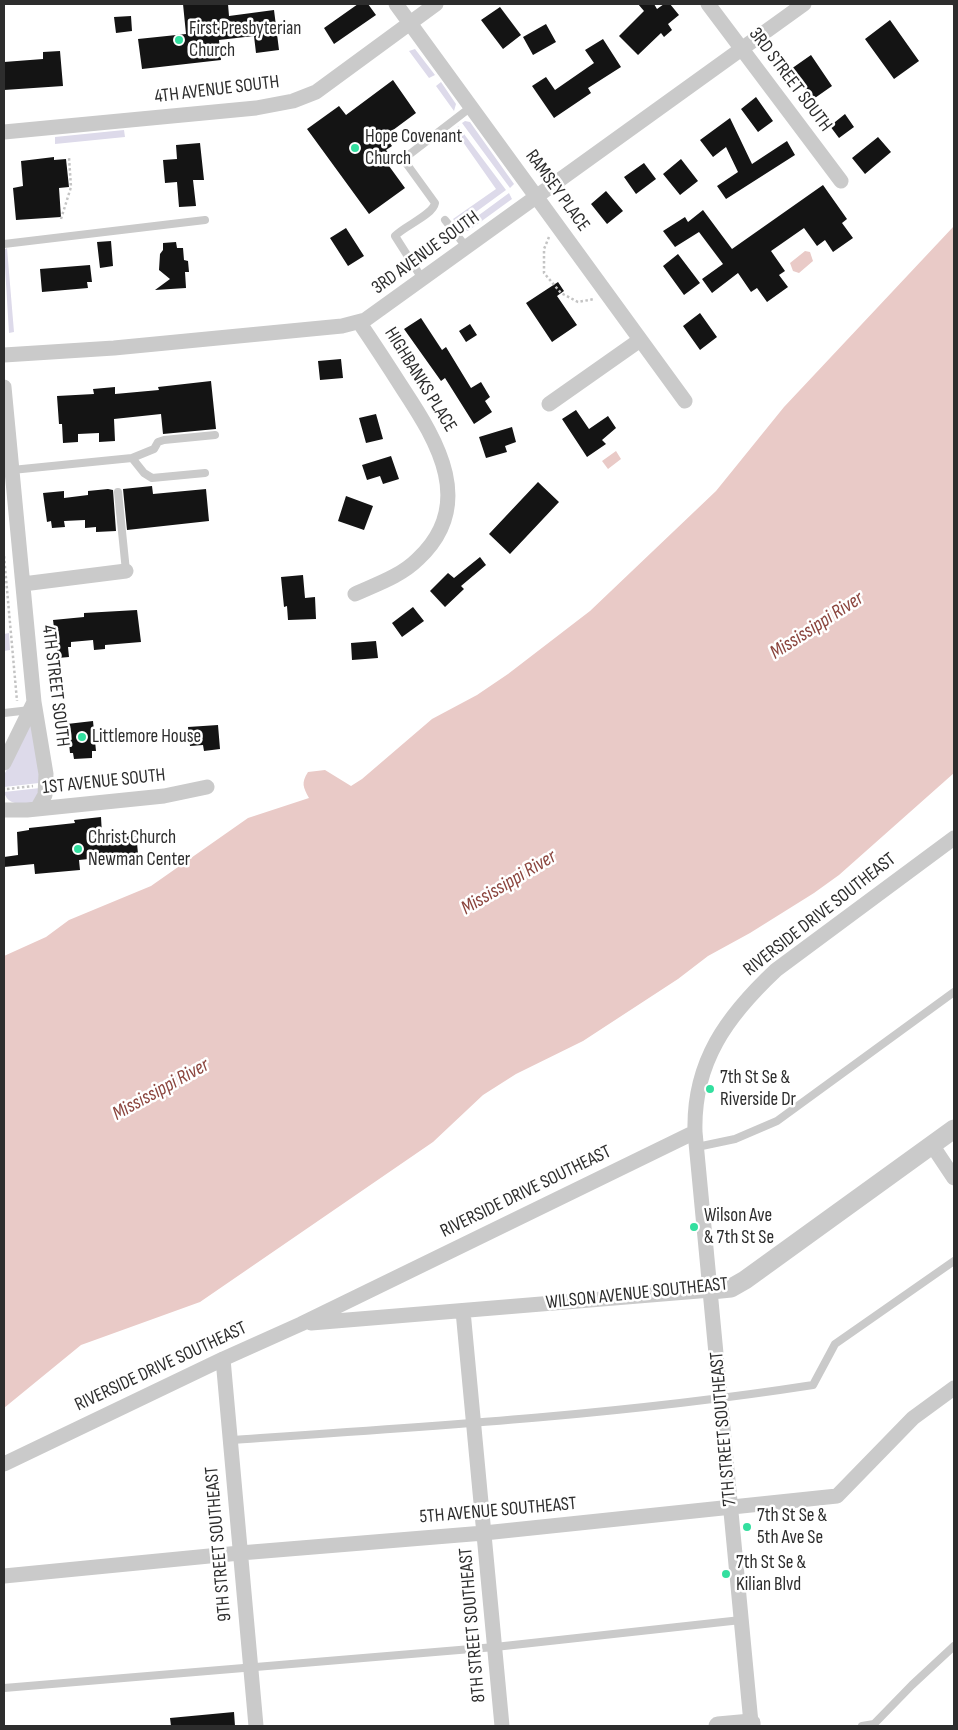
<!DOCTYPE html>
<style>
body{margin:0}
#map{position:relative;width:958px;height:1730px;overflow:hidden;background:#fff;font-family:"Sofia Sans Condensed",sans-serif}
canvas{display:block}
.frame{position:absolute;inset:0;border:5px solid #2d2d2d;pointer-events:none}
</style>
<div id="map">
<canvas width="958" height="1730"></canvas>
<div class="frame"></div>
</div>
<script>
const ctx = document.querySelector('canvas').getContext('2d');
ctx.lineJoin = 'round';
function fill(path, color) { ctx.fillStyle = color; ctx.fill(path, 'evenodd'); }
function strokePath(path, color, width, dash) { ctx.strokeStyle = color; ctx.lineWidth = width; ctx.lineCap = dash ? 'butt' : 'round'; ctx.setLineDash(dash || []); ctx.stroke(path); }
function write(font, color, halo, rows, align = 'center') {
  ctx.font = font + ' "Sofia Sans Condensed",sans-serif'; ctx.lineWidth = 5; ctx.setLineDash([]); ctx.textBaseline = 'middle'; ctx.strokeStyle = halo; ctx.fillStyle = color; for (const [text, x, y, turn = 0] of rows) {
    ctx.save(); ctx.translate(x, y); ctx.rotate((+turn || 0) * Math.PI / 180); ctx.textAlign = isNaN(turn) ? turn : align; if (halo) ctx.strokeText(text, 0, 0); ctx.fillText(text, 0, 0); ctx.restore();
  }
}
fill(new Path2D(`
 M415 49 435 75 429 78 409 51Z
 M441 82 456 104 454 111 436 86Z
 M465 121 470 122 514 184 510 188 462 123Z
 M458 126 506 190 458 225 453 219 496 189 456 132Z
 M124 130 125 137 55 144V137Z
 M509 193 512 199 468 231 460 229Z
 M7 248 14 332 9 333 4 250Z
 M9 633 10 650 4 651V634Z
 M32 721 42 777 39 783 4 787 5 773Z
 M40 788 42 789 32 803C21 804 8 806 4 792Z`), '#dddaea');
fill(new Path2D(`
 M954 226V773L839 875 814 893 750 933 708 956 678 979 583 1041 516 1074 483 1095 433 1142 200 1302 81 1345 4 1408V956L46 937 69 920 151 886 248 818 309 798C303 787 301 783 308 772L325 770 351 786 362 779 432 719 477 695 508 674 590 611 716 491 784 407Z
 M805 251 810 252 813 261 799 273 793 271 790 263Z
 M616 451 621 459 608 469 602 461Z`), '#e9cac7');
fill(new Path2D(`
 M183 4H228L229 16 274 10 279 50 256 53 254 36 219 40 221 60 142 69 138 39 186 34Z
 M358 4H368L376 15 334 44 324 28Z
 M638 4H654L657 9 664 4H670L679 15 668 24 672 30 664 37 661 33 638 55 619 36 644 11Z
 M500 7 521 35 503 49 481 20Z
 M131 16 132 31 116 33 114 17Z
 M890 20 919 61 894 79 865 39Z
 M546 24 556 42 533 55 523 37Z
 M603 39 621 67 588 88 591 93 554 118 532 86 546 77 555 90 594 63 585 50Z
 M60 51 63 86 4 90V62L43 59V52Z
 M811 55 832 86 812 100 791 69Z
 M393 80 416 113 385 136 392 146 386 150 395 162 389 166 405 188 369 214 307 129 339 106 346 115Z
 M756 97 773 121 758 132 741 109Z
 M845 114 854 127 839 138 830 126Z
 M730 118 752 164 787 141 795 155 726 199 717 186 738 172 726 147 713 157 700 140Z
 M878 137 891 152 865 174 852 158Z
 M200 143 204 180H193L196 206 179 207 177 182 165 183 163 160 177 159 176 145Z
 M54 157V160L66 159 69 187 59 188 61 217 16 220 13 188 23 186 21 161Z
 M681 159 698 181 680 195 663 174Z
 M644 163 656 179 636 194 624 177Z
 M823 185 847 219 842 223 853 238 833 252 825 240 817 246 804 228 771 251 785 271 779 275 788 287 767 302 757 288 751 292 738 273 712 293 702 279 723 264 699 232 675 247 663 231 685 217 688 222 703 210 732 249Z
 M606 191 623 211 607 224 591 204Z
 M346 228 364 256 348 266 330 238Z
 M111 241 113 266 100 268 97 242Z
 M176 242 177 248H183L184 260 188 261 189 272H185L186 288 155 290 170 279 159 270 160 254 163 250V243Z
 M678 254 700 283 684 295 663 266Z
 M90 265 92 282H87L88 288 42 292 40 269Z
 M558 282 564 291 557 296 577 325 552 342 526 303Z
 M700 313 717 337 700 350 683 326Z
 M421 318 442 350 446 347 471 388 481 382 490 397 485 401 492 412 474 424 445 378 441 381 404 329Z
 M470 324 477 335 466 342 459 331Z
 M341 359 343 378 320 380 318 361Z
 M211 381 216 429 163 434 161 414 114 419 115 441 99 442V433L78 434V442L63 443 62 424H59L57 396 94 394 93 389 115 387V394L159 390 158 387Z
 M576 410 589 429 608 416 616 428 602 440 606 444 587 457 562 419Z
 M376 414 383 439 366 443 359 418Z
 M512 427 516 442 505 446 507 452 486 458 479 437Z
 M391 456 399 479 383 484 380 476 367 480 362 465Z
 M538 482 559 502 510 554 489 534Z
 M152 486 153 494 206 489 209 521 127 530 123 489Z
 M108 489 113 490 116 531 96 532V527L85 528V520L64 521 65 527 52 528 51 521 47 522 43 493 64 491V498L88 495V491Z
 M346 496 373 506 364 530 338 521Z
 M480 557 486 565 461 586 464 589 445 607 430 591 448 573 454 578Z
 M303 575 305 598 315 597 316 619 288 620 287 606 284 607 281 577Z
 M413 607 424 621 402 637 392 623Z
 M137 610 141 642 105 645V649L94 650 93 640 71 642V647H68L69 657 58 658 53 620 84 617V613Z
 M376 641 378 658 352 660 351 643Z
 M93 721 96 751H92V758L74 759 73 753H70L67 724Z
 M218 725 220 749 204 751 203 745 190 746 188 727Z
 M101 817 102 835 136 832 138 854 79 860 80 870 35 874 34 864 4 867V857L18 855 17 832 29 830V828L75 823 74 820Z
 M234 1712 235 1726H171L170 1718Z`), '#141414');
strokePath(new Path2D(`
 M953 4 954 5
 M61 219 71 187 69 157
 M549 237 544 249V273L561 293 578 302 594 299
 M4 556 17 701
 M7 789 33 786`), '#c4c4c4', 2.5, [2.5, 2.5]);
strokePath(new Path2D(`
 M445 220 467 248
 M4 244 205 220
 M423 280 395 236C404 226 433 215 435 203L406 163V157L471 107
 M132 458 144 473 152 478 205 473
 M12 470 132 458 154 449 158 442 164 440 215 435
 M118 492 126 571
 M4 713 30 710
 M697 1147 735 1139 777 1121 954 992
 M230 1440C425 1427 620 1415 813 1385L835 1344 954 1261
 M4 1688 495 1647 741 1620
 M862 1726 874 1724 912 1685 954 1646`), '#cacaca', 8);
strokePath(new Path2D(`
 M396 4 685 401
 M708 4 841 181
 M4 132 256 108 293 101 316 92 436 4
 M4 355 114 348 342 326 365 320 804 4
 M4 387 34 702 46 774 45 795 37 809
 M549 404 640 340
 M23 584 126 571
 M355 594C377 584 401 576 418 559 476 505 438 442 403 389 389 367 374 344 359 322
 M4 763 34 702
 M4 810H27L164 796 207 787
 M932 1145 954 1178
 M463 1311 502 1726
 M311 1323 711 1290
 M223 1359 256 1726
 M4 1464 223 1359 301 1324 695 1132
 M4 1576 240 1553 484 1533 837 1496 913 1418 954 1388
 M751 1723 695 1132C693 1062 727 1016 776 970L954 838`), '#cacaca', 15);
strokePath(new Path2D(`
 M711 1290 731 1288 745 1280 954 1129
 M718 1726 751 1723V1726`), '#cacaca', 19);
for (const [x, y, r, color] of [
 [179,40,5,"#33df9f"],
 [355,148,5,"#33df9f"],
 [82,737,5,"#33df9f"],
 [78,849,5,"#33df9f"],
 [710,1089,5,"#33df9f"],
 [694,1227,5,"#33df9f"],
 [747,1527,5,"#33df9f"],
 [726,1574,5,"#33df9f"]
]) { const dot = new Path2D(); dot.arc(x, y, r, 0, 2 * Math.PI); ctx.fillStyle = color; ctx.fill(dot); strokePath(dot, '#fff', 2); }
write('19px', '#2d2d2d', '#fff', [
 ["First Presbyterian",189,29],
 ["Church",189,51],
 ["Hope Covenant",365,137],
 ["Church",365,159],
 ["Littlemore House",92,737],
 ["Christ Church",88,838],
 ["Newman Center",88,860],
 ["7th St Se &",720,1078],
 ["Riverside Dr",720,1100],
 ["Wilson Ave",704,1216],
 ["& 7th St Se",704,1238],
 ["7th St Se &",757,1516],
 ["5th Ave Se",757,1538],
 ["7th St Se &",736,1563],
 ["Kilian Blvd",736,1585]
], 'left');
write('19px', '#2d2d2d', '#fff', [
 ["3RD STREET SOUTH",790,80,53],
 ["4TH AVENUE SOUTH",217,90,-7],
 ["RAMSEY PLACE",557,191,54],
 ["3RD AVENUE SOUTH",426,253,-36],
 ["HIGHBANKS PLACE",420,380,58],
 ["4TH STREET SOUTH",55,686,83],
 ["1ST AVENUE SOUTH",104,782,-6],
 ["RIVERSIDE DRIVE SOUTHEAST",820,915,-38],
 ["RIVERSIDE DRIVE SOUTHEAST",526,1192,-26],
 ["WILSON AVENUE SOUTHEAST",637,1294,-6],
 ["RIVERSIDE DRIVE SOUTHEAST",161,1367,-25],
 ["7TH STREET SOUTHEAST",724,1429,-95],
 ["5TH AVENUE SOUTHEAST",498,1511,-5],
 ["9TH STREET SOUTHEAST",219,1544,-95],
 ["8TH STREET SOUTHEAST",473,1625,-95]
]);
write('italic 20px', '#8b453e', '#fff', [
 ["Mississippi River",817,626,-33],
 ["Mississippi River",509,883,-31],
 ["Mississippi River",161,1090,-29]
]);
</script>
